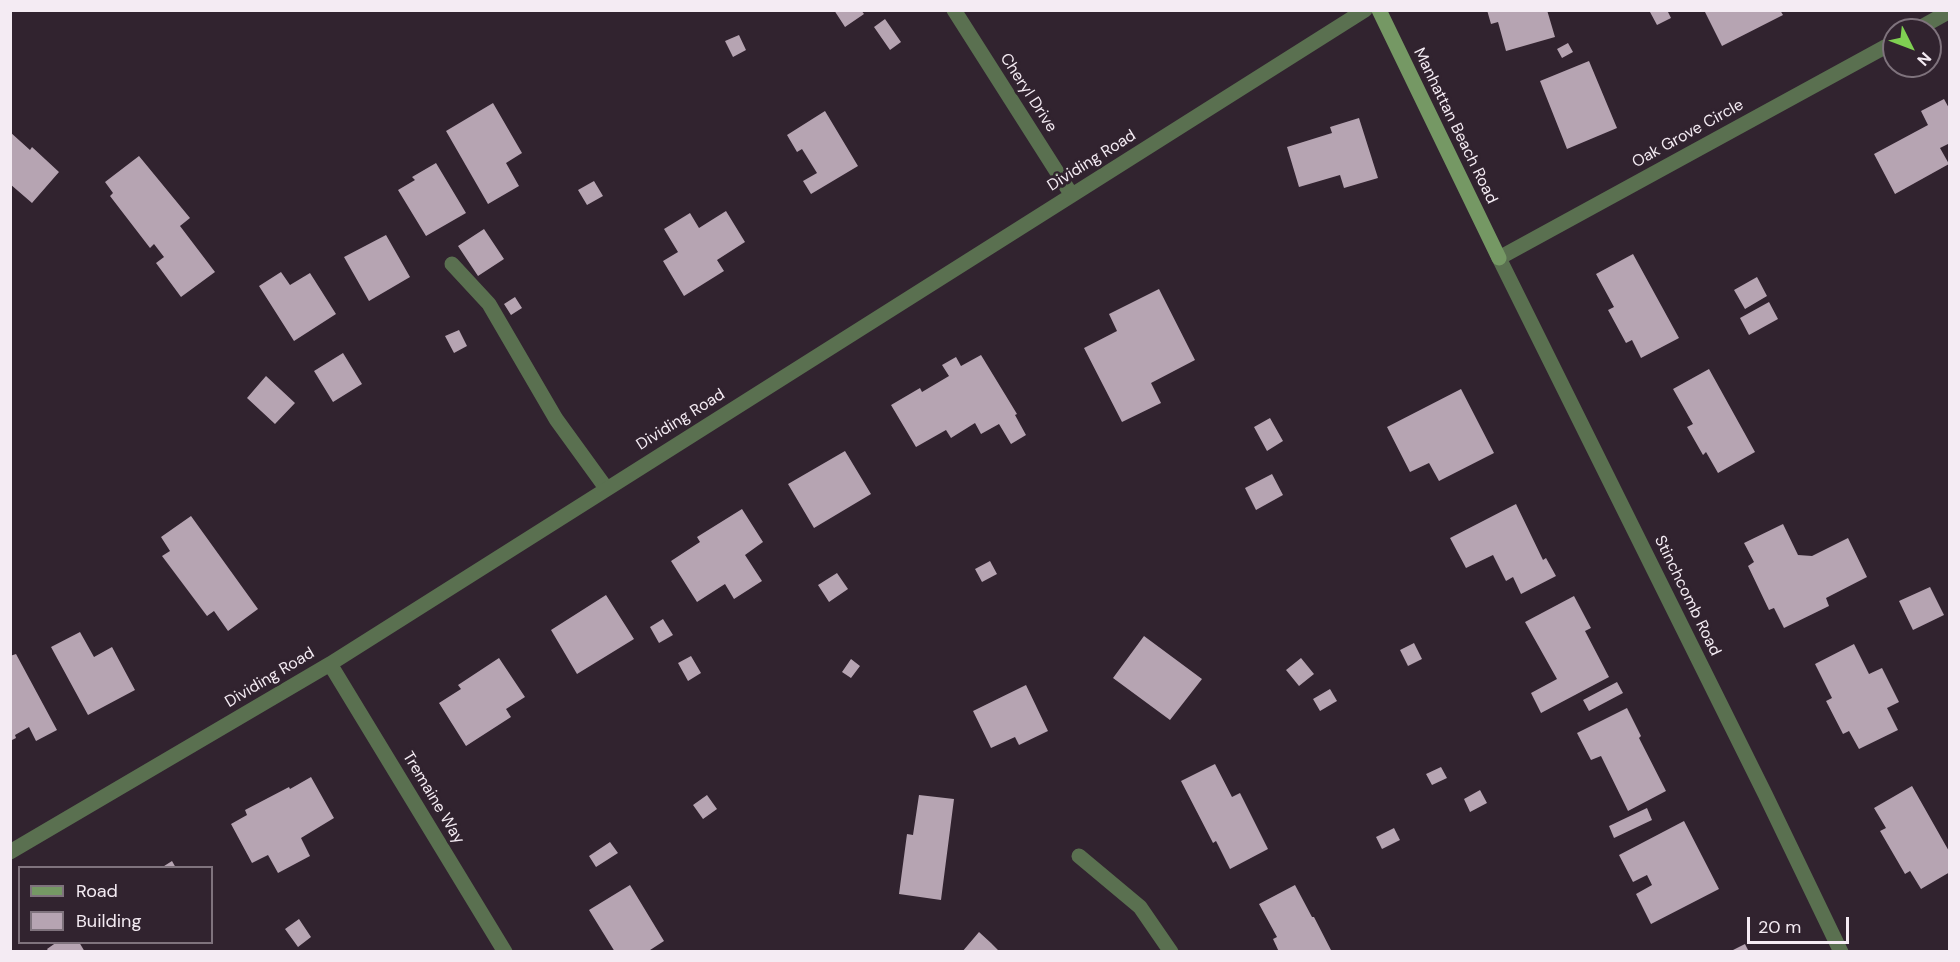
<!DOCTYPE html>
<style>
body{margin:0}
#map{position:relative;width:1960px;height:962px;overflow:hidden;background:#31232f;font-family:"DM Sans",sans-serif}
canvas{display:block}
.frame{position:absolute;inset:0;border:12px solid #f4ebf3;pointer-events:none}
.legend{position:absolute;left:18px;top:866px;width:195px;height:78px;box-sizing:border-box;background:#31232f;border:2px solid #7f737d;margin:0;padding:8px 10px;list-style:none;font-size:18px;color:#f4ebf3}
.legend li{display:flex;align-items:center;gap:12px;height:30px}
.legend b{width:30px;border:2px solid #7f737d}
.north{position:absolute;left:1882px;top:18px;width:60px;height:60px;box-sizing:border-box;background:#31232f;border:2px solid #7f737d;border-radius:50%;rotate:132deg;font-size:16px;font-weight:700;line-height:24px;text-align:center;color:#f4ebf3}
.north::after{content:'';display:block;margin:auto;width:21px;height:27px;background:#7fd052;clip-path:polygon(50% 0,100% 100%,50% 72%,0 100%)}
.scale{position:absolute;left:1747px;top:917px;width:102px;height:27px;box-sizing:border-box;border:3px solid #f4ebf3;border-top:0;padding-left:8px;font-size:18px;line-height:21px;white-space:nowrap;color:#f4ebf3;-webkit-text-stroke:4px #31232f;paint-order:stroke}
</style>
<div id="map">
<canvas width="1960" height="962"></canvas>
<div class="frame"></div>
<ul class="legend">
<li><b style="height:8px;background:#759864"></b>Road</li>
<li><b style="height:16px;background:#b6a4b2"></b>Building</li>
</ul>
<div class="north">N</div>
<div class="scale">20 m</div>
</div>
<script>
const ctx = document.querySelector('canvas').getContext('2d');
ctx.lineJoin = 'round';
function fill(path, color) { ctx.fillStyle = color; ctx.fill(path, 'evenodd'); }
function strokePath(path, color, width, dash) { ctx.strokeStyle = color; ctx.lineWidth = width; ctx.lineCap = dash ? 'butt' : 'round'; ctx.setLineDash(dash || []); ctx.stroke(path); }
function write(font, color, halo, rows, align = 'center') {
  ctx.font = font + ' "DM Sans",sans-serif'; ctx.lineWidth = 6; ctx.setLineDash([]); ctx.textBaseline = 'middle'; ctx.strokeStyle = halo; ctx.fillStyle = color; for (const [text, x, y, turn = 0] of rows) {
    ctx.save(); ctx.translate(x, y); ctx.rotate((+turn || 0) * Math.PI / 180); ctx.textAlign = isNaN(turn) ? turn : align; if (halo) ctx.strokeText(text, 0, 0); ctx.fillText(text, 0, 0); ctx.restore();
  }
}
fill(new Path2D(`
 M834 10H861L864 14 845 27Z
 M1487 10H1547L1555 37 1506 51 1498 22 1491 24Z
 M1652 10H1667L1671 18 1657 25 1650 12Z
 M1704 10H1780L1783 15 1722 46Z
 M885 19 901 42 890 50 874 27Z
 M739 35 746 50 733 57 725 41Z
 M1568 43 1573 52 1562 58 1557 49Z
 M1589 61 1617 128 1567 149 1540 81Z
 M1944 99 1950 110V143L1940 148 1949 164 1895 194 1874 154 1928 125 1921 111Z
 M493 103 522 153 506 163 519 186 488 204 446 131Z
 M825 111 858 166 811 194 803 181 817 173 802 149 797 152 787 135Z
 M1359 118 1378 178 1344 188 1340 175 1299 187 1287 147 1332 133 1330 127Z
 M10 132 30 150 32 147 59 172 32 203 10 184Z
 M139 156 190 218 180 226 215 272 181 297 156 263 164 257 154 244 150 248 110 196 113 193 105 182Z
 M436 163 466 213 426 236 398 190 415 180 412 177Z
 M594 181 603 196 587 205 578 190Z
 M726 211 745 242 717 260 724 271 684 296 663 261 678 252 664 229 690 213 699 228Z
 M484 229 504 259 478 276 458 246Z
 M386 235 410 277 369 301 344 257Z
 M1633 254 1679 338 1641 358 1632 340 1626 343 1608 310 1614 307 1596 274Z
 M281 272 290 285 310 273 336 314 294 341 259 286Z
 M1757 277 1767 296 1745 309 1734 290Z
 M1159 289 1195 360 1151 383 1161 403 1122 422 1084 348 1117 331 1109 314Z
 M515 297 522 308 511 315 504 304Z
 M1769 302 1778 319 1749 335 1740 318Z
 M459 330 467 346 454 353 445 336Z
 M343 353 362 384 333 402 314 371Z
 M981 355 1017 414 1015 415 1026 435 1011 444 999 424 981 434 975 423 951 438 946 430 916 447 891 405 920 388 922 392 949 376 942 365 956 357 961 366Z
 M1709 369 1755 452 1718 473 1706 452 1703 455 1687 427 1693 424 1673 389Z
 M266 376 295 403 275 424 247 398Z
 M1461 389 1494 453 1439 481 1429 463 1410 472 1387 427Z
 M1270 418 1283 441 1267 451 1254 427Z
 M845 451 871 494 814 528 788 484Z
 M1272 474 1283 495 1256 510 1245 488Z
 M1516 504 1543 560 1546 558 1556 576 1521 594 1513 577 1506 581 1493 555 1466 568 1450 538Z
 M742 509 763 542 745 555 762 581 734 599 725 584 697 602 671 561 700 542 697 537Z
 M191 516 258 609 228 631 214 611 207 616 162 556 170 551 161 537Z
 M1783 524 1798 555 1812 556 1848 538 1867 577 1826 598 1829 606 1784 628 1774 608 1769 610 1748 566 1754 562 1744 543Z
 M990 561 997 574 982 582 975 569Z
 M837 573 848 589 829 602 818 585Z
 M1930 587 1944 615 1913 630 1899 601Z
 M606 595 634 639 577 674 551 630Z
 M1574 596 1591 628 1585 631 1609 677 1541 713 1531 693 1557 679 1525 622Z
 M663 619 673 635 659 643 650 627Z
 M80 632 94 657 112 647 135 690 88 715 51 647Z
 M1144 636 1202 679 1170 720 1113 678Z
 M1414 643 1422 659 1408 666 1400 650Z
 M1854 644 1869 674 1882 668 1899 702 1887 708 1898 730 1859 749 1849 731 1843 734 1826 701 1832 698 1815 664Z
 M16 654 57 730 36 741 29 727 15 735 16 738 10 741V656Z
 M691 656 701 673 688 681 678 663Z
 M499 658 525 697 506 709 511 717 466 746 439 703 461 689 458 685Z
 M1301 658 1314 674 1299 686 1286 670Z
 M851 659 860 666 851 678 842 672Z
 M1617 682 1623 693 1589 711 1583 700Z
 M1026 685 1048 731 1019 745 1015 737 991 748 973 711Z
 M1330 689 1337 701 1320 711 1313 699Z
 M1627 708 1641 736 1639 738 1666 791 1628 811 1601 756 1591 760 1577 733Z
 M1215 764 1232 797 1240 793 1268 849 1230 869 1216 841 1213 843 1212 841 1181 781Z
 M1441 767 1447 778 1432 785 1426 774Z
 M311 777 334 818 301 838 310 856 278 873 268 855 252 863 231 824 247 815 245 810 289 787 290 789Z
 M1912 786 1950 853V872L1921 889 1910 871 1905 874 1880 831 1886 828 1874 808Z
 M1480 790 1487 803 1470 812 1464 799Z
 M707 795 717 809 703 819 693 805Z
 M919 795 954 799 941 900 899 894 907 834 913 835Z
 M1647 808 1652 820 1614 838 1609 826Z
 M1684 821 1719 889 1651 924 1636 894 1652 885 1647 875 1633 882 1619 855Z
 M1394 828 1400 840 1382 849 1376 837Z
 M610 842 618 853 596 867 589 856Z
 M172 861 176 868H161Z
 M630 885 664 941 647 952H615L589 910Z
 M1295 885 1312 917H1314L1332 952H1279L1273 939 1277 937 1259 904Z
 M299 919 311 937 298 947 285 929Z
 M979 932 991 943 1000 952H962Z
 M57 942H79L85 952H49L47 949Z
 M1745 944 1749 952H1729Z`), '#b6a4b2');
strokePath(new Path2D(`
 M452 264 489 304 556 419 606 488`), '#5a7050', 15);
strokePath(new Path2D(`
 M954 10 1071 194
 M1916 30 1950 11
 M330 664 505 952
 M10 852 330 664 1365 10
 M1079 856 1140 907 1171 952
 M1841 952 1765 794 1499 258 1894 42`), '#5a7050', 15);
strokePath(new Path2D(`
 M1379 10 1499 258`), '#759864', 15);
write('16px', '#f4ebf3', '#31232f', [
 ["Cheryl Drive",1028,93,57],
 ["Manhattan Beach Road",1455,126,64],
 ["Oak Grove Circle",1688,134,-29],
 ["Dividing Road",1092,161,-32],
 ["Dividing Road",681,420,-32],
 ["Stinchcomb Road",1687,596,64],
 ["Dividing Road",270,678,-31],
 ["Tremaine Way",433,798,59]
]);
</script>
